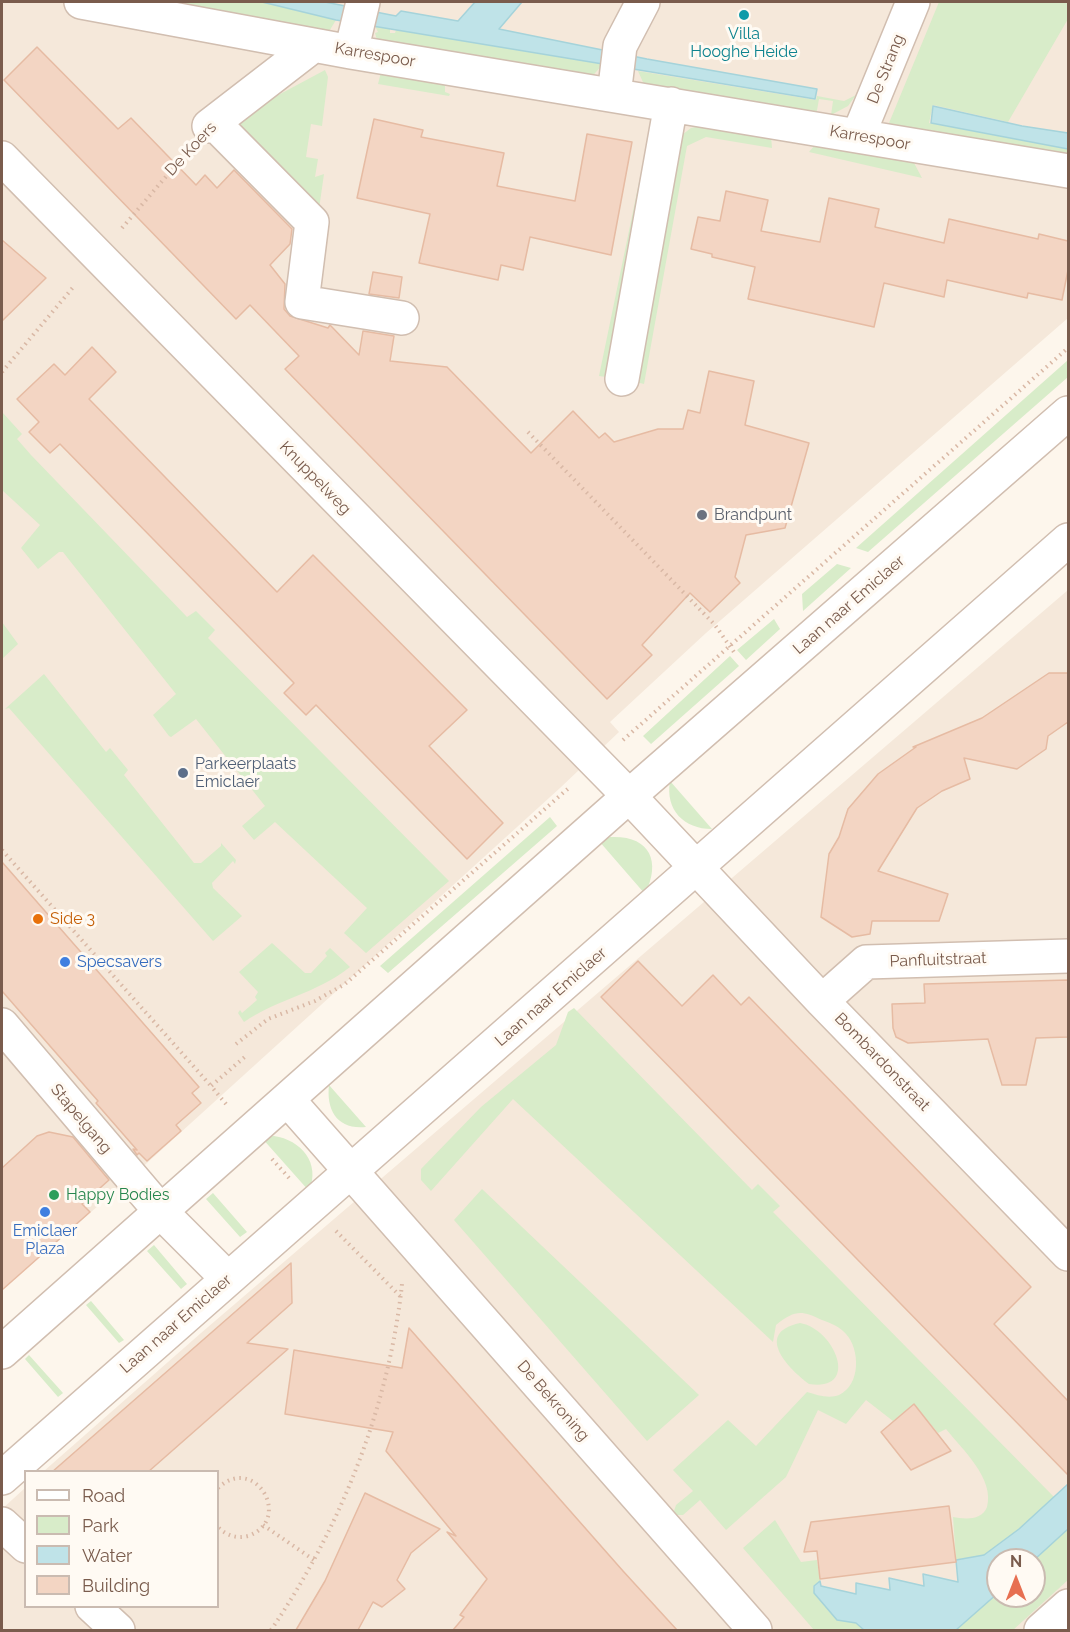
<!DOCTYPE html>
<style>
body{margin:0}
#map{position:relative;width:1070px;height:1632px;overflow:hidden;background:#fdf6ec;font-family:Raleway,sans-serif}
canvas{display:block}
.frame{position:absolute;inset:0;border:3px solid #7a5c4d;pointer-events:none}
.legend{position:absolute;left:24px;top:1470px;width:195px;height:138px;box-sizing:border-box;background:#fffaf3;border:2px solid #cabbb1;margin:0;padding:8px 10px;list-style:none;font-size:18px;color:#7a5c4d}
.legend li{display:flex;align-items:center;gap:12px;height:30px}
.legend b{width:30px;border:2px solid #cabbb1}
.north{position:absolute;left:986px;top:1548px;width:60px;height:60px;box-sizing:border-box;background:#fffaf3;border:2px solid #cabbb1;border-radius:50%;rotate:0deg;font-size:16px;font-weight:700;line-height:24px;text-align:center;color:#7a5c4d}
.north::after{content:'';display:block;margin:auto;width:21px;height:27px;background:#e76f51;clip-path:polygon(50% 0,100% 100%,50% 72%,0 100%)}
</style>
<div id="map">
<canvas width="1070" height="1632"></canvas>
<div class="frame"></div>
<ul class="legend">
<li><b style="height:8px;background:#fff"></b>Road</li>
<li><b style="height:16px;background:#d8ecc9"></b>Park</li>
<li><b style="height:16px;background:#bfe3e8"></b>Water</li>
<li><b style="height:16px;background:#f3d5c3"></b>Building</li>
</ul>
<div class="north">N</div>
</div>
<script>
const ctx = document.querySelector('canvas').getContext('2d');
ctx.lineJoin = 'round';
function fill(path, color) { ctx.fillStyle = color; ctx.fill(path, 'evenodd'); }
function strokePath(path, color, width, dash) { ctx.strokeStyle = color; ctx.lineWidth = width; ctx.lineCap = dash ? 'butt' : 'round'; ctx.setLineDash(dash || []); ctx.stroke(path); }
function write(font, color, halo, rows, align = 'center') {
  ctx.font = font + ' Raleway,sans-serif'; ctx.lineWidth = 6; ctx.setLineDash([]); ctx.textBaseline = 'middle'; ctx.strokeStyle = halo; ctx.fillStyle = color; for (const [text, x, y, turn = 0] of rows) {
    ctx.save(); ctx.translate(x, y); ctx.rotate((+turn || 0) * Math.PI / 180); ctx.textAlign = isNaN(turn) ? turn : align; if (halo) ctx.strokeText(text, 0, 0); ctx.fillText(text, 0, 0); ctx.restore();
  }
}
fill(new Path2D(`
 M2 2H1068V318L706 633 610 722 619 732 560 788 147 1163 2 1290Z
 M1068 590V1630H2V1509L25 1488 26 1606H218V1472L44 1471 201 1333ZM998 1560H1034V1596H998Z`), '#f5e8da');
fill(new Path2D(`
 M138 2H262L336 20 328 33Z
 M939 2H1068V19L1008 122 933 105 929 123 1068 149V158L897 128 889 123Z
 M375 26 390 28V33H395L396 30 603 64 589 80 377 40 375 33 378 32Z
 M325 70 328 77 322 126 311 124 306 157 318 159 315 177 324 174 318 216 226 123Z
 M638 71 816 100 817 96 844 101 856 95 848 106 831 115 833 101 819 99 816 116 646 89Z
 M381 72 445 82V92L450 94 449 96 378 84Z
 M700 126 771 136 772 148 706 137 687 146 644 384 632 381 678 138 691 128Z
 M650 129 613 378 599 376Z
 M815 145 913 161 922 178 809 152Z
 M1068 360V377L868 552 856 548Z
 M2 412 22 434 17 439 31 455 187 617 196 611 215 630 208 638 449 881 366 953 344 933 367 908 275 822 254 840 242 826 265 806 196 719 171 737 169 736 153 715 176 694 70 561 63 552H59L38 569 21 548 40 525 2 490Z
 M837 564 851 568 803 611 802 594Z
 M774 619 780 629 746 660 737 650Z
 M2 622 18 644 2 659Z
 M730 656 739 666 651 744 643 736Z
 M44 674 106 752 110 748 128 770 124 775 194 863H201L221 846V843L236 860 235 864 233 861 212 883 213 888 242 916 213 941 9 708 5 709Z
 M670 781 712 829C684 829 665 810 670 781Z
 M550 817 557 826 388 973 380 966Z
 M610 837C649 835 662 860 645 894L599 841Z
 M272 943 305 973H311L327 956 325 953 330 948 350 967C314 995 279 998 244 1022L238 1013 240 1010 242 1013 257 1000 255 997 258 992 239 972Z
 M574 1008 752 1190 758 1184 780 1206 773 1212 1054 1497 1019 1529 984 1555 956 1560 953 1517C964 1519 982 1521 987 1507 995 1479 962 1449 946 1429L938 1433 914 1404 893 1421 866 1400 846 1424 818 1410 786 1477 726 1530 700 1500 683 1515H676L674 1511 676 1505 693 1491 673 1470 728 1420 756 1446 807 1392C817 1395 829 1399 839 1395 861 1385 860 1349 846 1334 840 1327 831 1323 822 1320 801 1310 795 1310 776 1325L773 1342 513 1099 431 1191 421 1180V1169L481 1107 556 1045 568 1012Z
 M329 1085 366 1127C338 1130 326 1111 329 1085Z
 M274 1136C301 1140 321 1163 309 1191L261 1137Z
 M482 1189 699 1395 647 1441 454 1220Z
 M213 1193 247 1232 240 1237 206 1199Z
 M154 1245 187 1284 181 1289 147 1251Z
 M91 1301 124 1340 119 1343 86 1305Z
 M800 1323C835 1329 861 1392 809 1384 789 1369 753 1333 800 1323Z
 M29 1355 63 1393 58 1397 25 1359Z
 M775 1520 801 1562 817 1560 820 1581 813 1586 814 1593 837 1620 856 1623 864 1630H814L743 1548Z
 M1068 1529V1580L1013 1630H956L998 1593V1596H1034V1560Z`), '#d8ecc9');
const water = new Path2D(`
 M262 2H325L396 16 401 11 458 21 475 2H522L499 29 647 59 817 89 815 99 336 20Z
 M933 106 1022 126 1068 133V149L931 123Z
 M1068 1484V1529L1034 1560H998V1593L956 1630H864L856 1623 837 1620 814 1593V1586L820 1581 821 1586 856 1594V1583L890 1590 889 1578 924 1586 923 1574 958 1582 956 1560 984 1555 1019 1529Z`);
fill(water, '#bfe3e8');
strokePath(water, '#a5d3da', 1.5);
const building = new Path2D(`
 M37 47 118 129 131 118 196 185 205 175 217 188 234 170 292 229 290 244 270 265 285 284 284 309 290 316 328 328 330 325 359 355 363 331 394 336 390 361 447 367 531 453 573 411 599 438 605 433 614 442 658 429H683L688 410 700 413 709 371 754 381 745 425 809 443 785 528 746 535 735 577 740 583 710 612 690 593 642 645 652 655 607 699 285 369 299 356 250 305 236 319 4 80Z
 M374 119 423 130 421 137 504 153 497 186 575 201 587 134 632 142 611 255 530 237 523 270 501 265 498 280 419 263 430 214 357 198Z
 M726 191 768 200 761 231 820 242 829 198 879 209 875 227 944 243 949 219 1038 239 1039 234 1068 241V270L1062 300 1028 293 1027 298 947 280 944 297 884 283 874 327 748 299 755 267 712 257V254L691 249 698 217 720 221Z
 M2 240 46 278 2 321Z
 M373 272 402 277 399 298 369 294Z
 M92 347 116 372 89 399 277 592 313 555 467 710 429 746 503 823 467 859 316 705 306 715 284 693 294 683 60 444 50 453 29 432 39 422 17 399 54 364 65 375Z
 M1049 673H1068V722L1048 736 1046 749 1017 769 964 758 970 779 942 791 917 808 878 871 948 894 939 921H872L870 934 852 937 821 917 829 854 839 837 848 809 878 774 916 747H913L982 718Z
 M2 862 199 1087 192 1093 201 1103 176 1125 181 1131 147 1161 139 1153 137 1155 133 1149 137 1150 96 1103 98 1101 2 991Z
 M638 961 682 1006 713 975 741 1005 749 997 1031 1287 994 1324 1068 1401V1475L601 997Z
 M1068 980V1037L1036 1038 1026 1085H1002L988 1039 908 1043 896 1037 893 1028 892 1004 925 1003 924 984Z
 M49 1132 73 1137 109 1180 82 1204 90 1212 2 1290V1168L37 1136Z
 M291 1263 292 1303 247 1343 288 1349 148 1472H52Z
 M409 1328 623 1571 677 1630H453L464 1617 460 1615 487 1579 447 1532 456 1536 386 1451 393 1432 285 1414 294 1350 402 1368Z
 M914 1404 951 1451 911 1470 881 1432Z
 M365 1493 440 1529 411 1553 397 1580 405 1589 382 1607 373 1602 358 1630H296L325 1581Z
 M949 1506 956 1562 820 1579 817 1551 804 1552 811 1522Z`);
fill(building, '#f3d5c3');
strokePath(building, '#e6bba3', 1.5);
const minor = new Path2D(`
 M81 2 351 52 1068 171
 M351 52 363 2
 M614 95 620 46 643 2
 M214 123 312 222 302 302 402 318
 M209 126 314 45
 M858 136 913 2
 M2 158 629 796 822 1001 1068 1254
 M622 379 671 104
 M822 1001 866 962 1068 956
 M2 1025 162 1213 228 1279
 M288 1100 755 1630
 M2 1352 629 796 1068 413
 M2 1478 1068 540
 M2 1524 26 1546
 M92 1606 118 1630
 M1041 1630 1068 1606`);
strokePath(minor, '#d1beb0', 36);
strokePath(new Path2D(`
 M122 228 187 152
 M2 372 75 285
 M528 432 715 625 736 655
 M623 740 1068 348
 M2 850 211 1086
 M236 1044 268 1019 315 1001 345 984 571 786
 M226 1104 211 1086 247 1055
 M272 1159 289 1178
 M336 1231 400 1296
 M218 1488C255 1453 294 1520 248 1536 236 1539 226 1535 218 1527
 M263 1525 314 1560
 M271 1630C340 1529 389 1407 402 1284`), '#d9b8a5', 4, [1.5, 4.5]);
strokePath(minor, '#fff', 33);
for (const [x, y, r, color] of [
 [744,15,6,"#0f9aa8"],
 [702,515,6,"#6b7280"],
 [183,773,6,"#5c6f8a"],
 [38,919,6,"#e8710a"],
 [65,962,6,"#3f7fe0"],
 [54,1195,6,"#2e9e5b"],
 [45,1212,6,"#3f7fe0"]
]) { const dot = new Path2D(); dot.arc(x, y, r, 0, 2 * Math.PI); ctx.fillStyle = color; ctx.fill(dot); strokePath(dot, '#fffaf3', 2); }
write('16px', '#0d838f', '#fffaf3', [
 ["Villa",744,34],
 ["Hooghe Heide",744,52]
]);
write('16px', '#7a5c4d', '#fffaf3', [
 ["Karrespoor",375,55,10],
 ["De Strang",886,69,-68],
 ["Karrespoor",870,138,10],
 ["De Koers",191,149,-47],
 ["Knuppelweg",315,478,46],
 ["Laan naar Emiclaer",849,605,-41],
 ["Panfluitstraat",938,960,-2],
 ["Laan naar Emiclaer",551,997,-41],
 ["Bombardonstraat",882,1062,46],
 ["Stapelgang",81,1119,50],
 ["Laan naar Emiclaer",176,1324,-41],
 ["De Bekroning",553,1401,49]
]);
write('16px', '#5b616d', '#fffaf3', [
 ["Brandpunt",714,515]
], 'left');
write('16px', '#4e5e75', '#fffaf3', [
 ["Parkeerplaats",195,764],
 ["Emiclaer",195,782]
], 'left');
write('16px', '#c56008', '#fffaf3', [
 ["Side 3",50,919]
], 'left');
write('16px', '#366cbe', '#fffaf3', [
 ["Specsavers",77,962],
 ["Emiclaer",45,1231,"center"],
 ["Plaza",45,1249,"center"]
], 'left');
write('16px', '#27864d', '#fffaf3', [
 ["Happy Bodies",66,1195]
], 'left');
</script>
